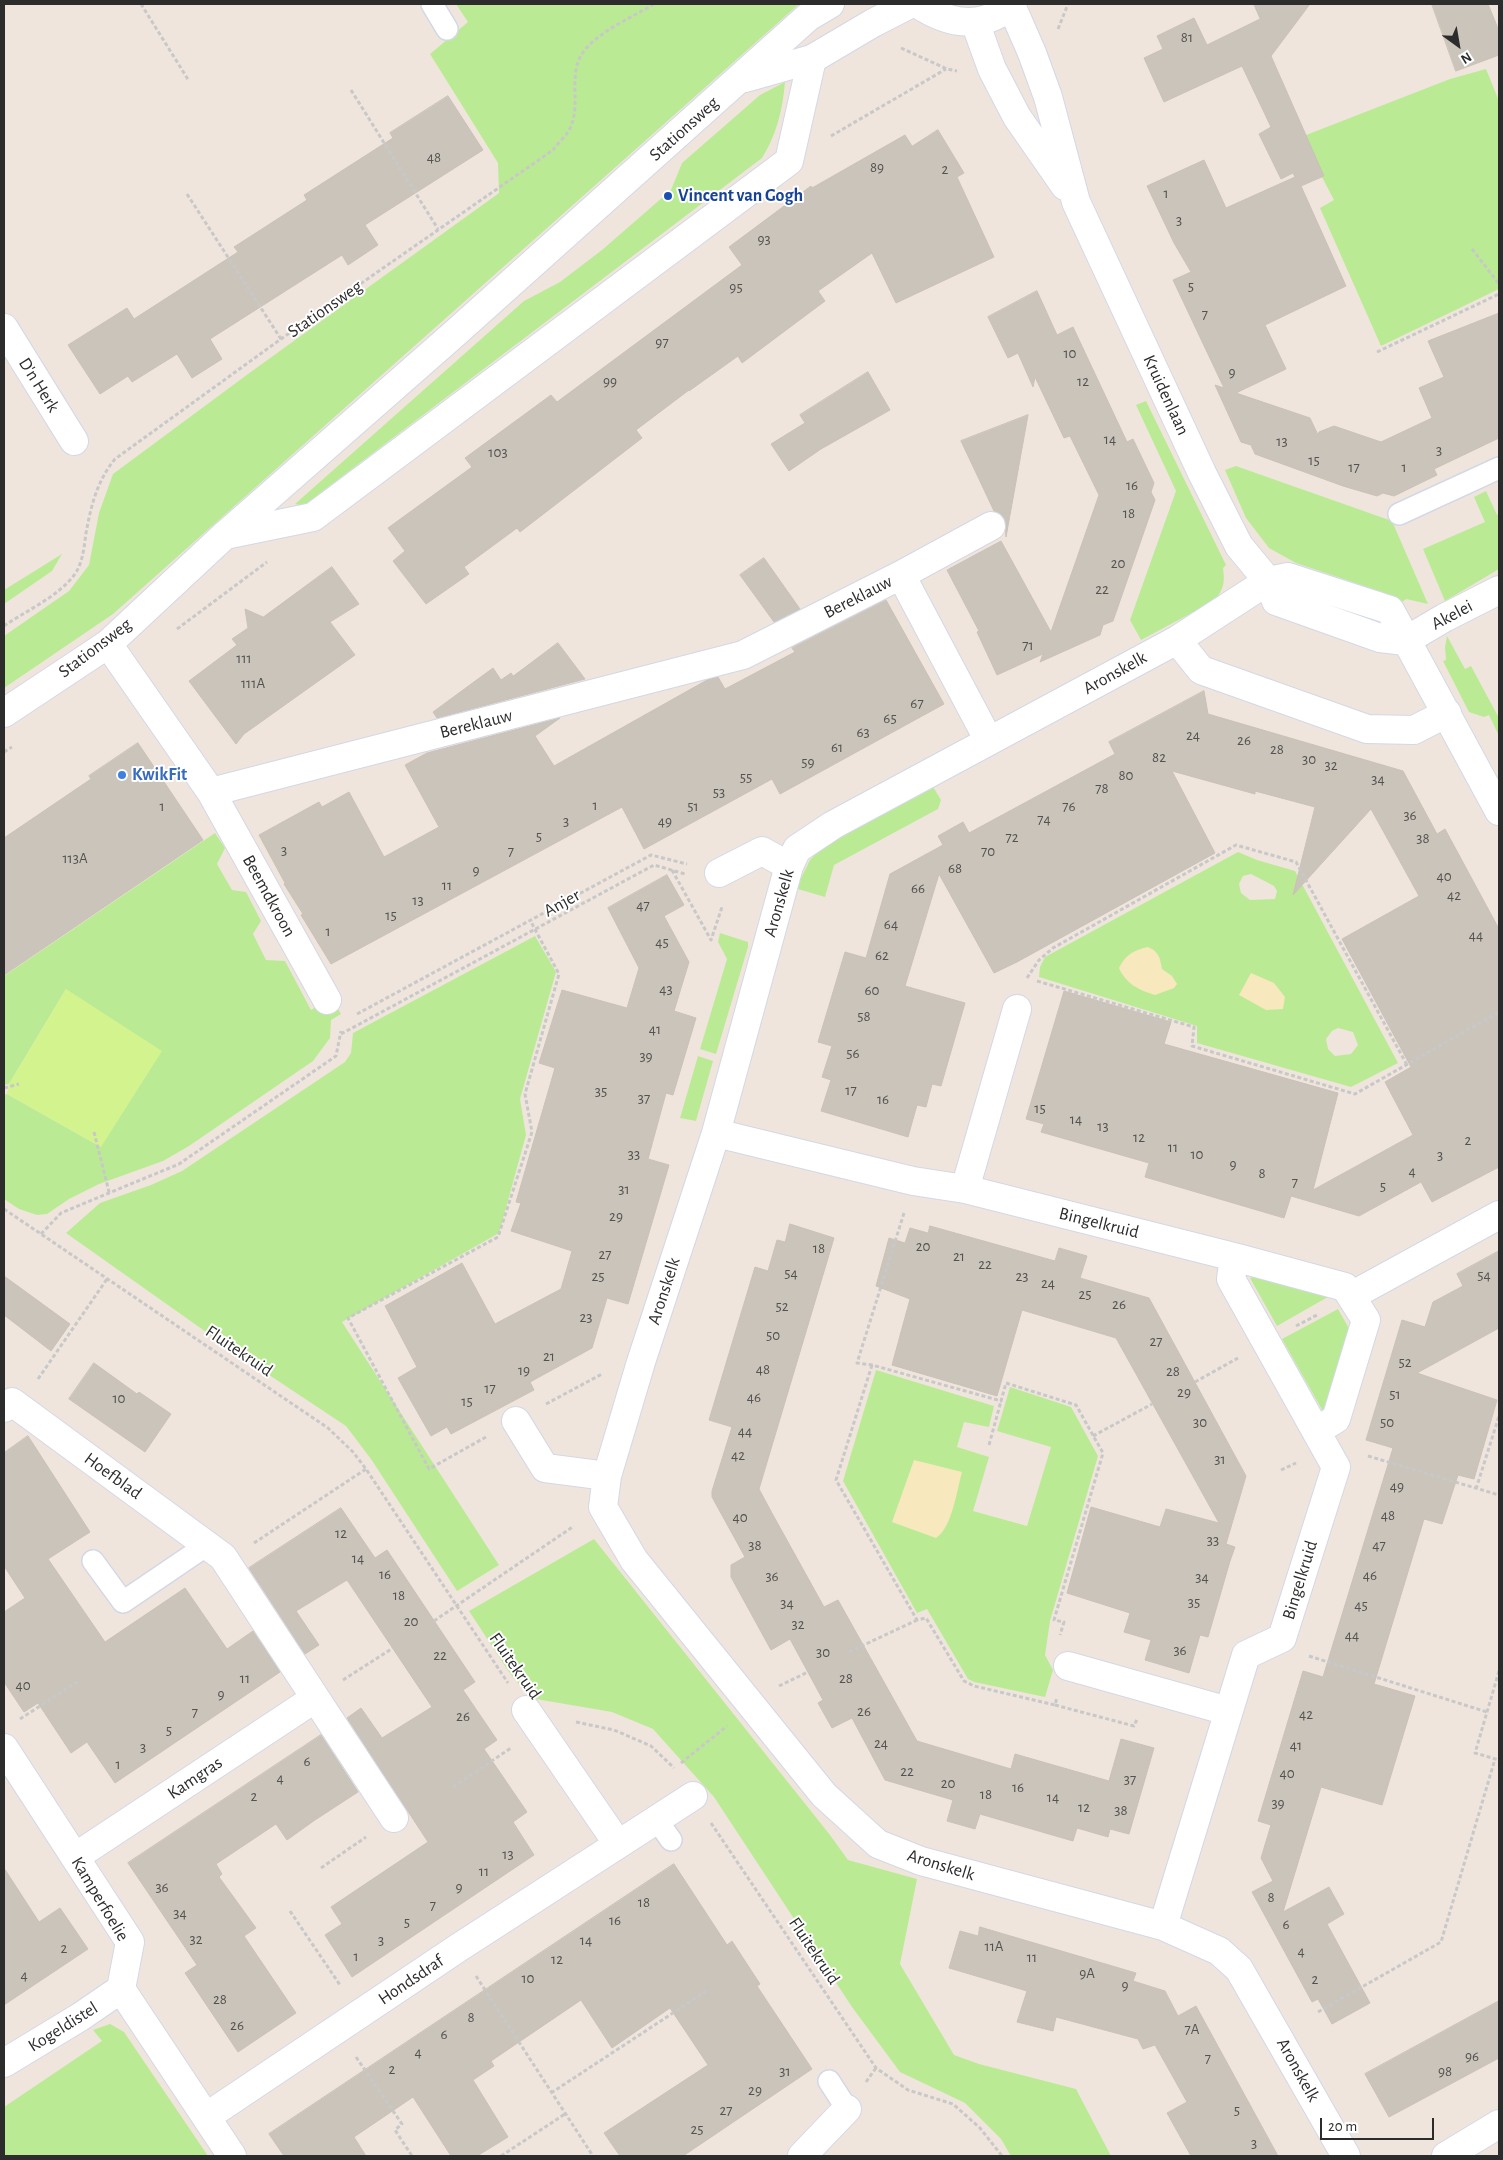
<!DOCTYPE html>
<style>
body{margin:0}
#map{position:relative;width:1503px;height:2160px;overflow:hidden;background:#efe5dd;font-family:"Alegreya Sans",sans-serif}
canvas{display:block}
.frame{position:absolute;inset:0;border:5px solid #2c2c2c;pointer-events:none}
.north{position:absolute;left:1433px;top:20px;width:50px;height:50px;-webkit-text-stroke:4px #fff;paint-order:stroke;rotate:148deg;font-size:14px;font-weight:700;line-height:20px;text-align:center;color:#2c2c2c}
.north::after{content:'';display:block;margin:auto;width:18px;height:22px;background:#2c2c2c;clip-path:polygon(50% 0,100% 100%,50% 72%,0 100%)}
.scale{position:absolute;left:1320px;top:2118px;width:114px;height:22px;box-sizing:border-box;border:2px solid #2c2c2c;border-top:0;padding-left:6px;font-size:15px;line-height:18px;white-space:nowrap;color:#2c2c2c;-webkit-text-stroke:4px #fff;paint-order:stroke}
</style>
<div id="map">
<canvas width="1503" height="2160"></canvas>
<div class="frame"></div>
<div class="north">N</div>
<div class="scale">20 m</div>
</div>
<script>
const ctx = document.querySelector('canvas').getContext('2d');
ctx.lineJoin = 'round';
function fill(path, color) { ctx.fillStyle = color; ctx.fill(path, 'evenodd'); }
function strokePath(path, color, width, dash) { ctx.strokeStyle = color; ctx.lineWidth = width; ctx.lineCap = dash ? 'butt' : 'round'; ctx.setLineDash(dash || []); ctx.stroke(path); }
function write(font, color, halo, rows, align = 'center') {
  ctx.font = font + ' "Alegreya Sans",sans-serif'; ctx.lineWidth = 4; ctx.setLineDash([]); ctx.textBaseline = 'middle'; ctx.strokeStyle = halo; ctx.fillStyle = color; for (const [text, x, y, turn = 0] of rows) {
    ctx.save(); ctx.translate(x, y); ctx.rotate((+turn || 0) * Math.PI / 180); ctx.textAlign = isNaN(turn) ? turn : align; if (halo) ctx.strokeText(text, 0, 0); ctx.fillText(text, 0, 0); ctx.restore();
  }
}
fill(new Path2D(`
 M456 4H799L113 614 4 688V636L69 591 89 565 99 513 113 474 248 374 499 193 498 163 430 54 468 22Z
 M1486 69 1499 101V289L1381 346 1320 208 1334 200 1301 137 1450 79Z
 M785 82C783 109 776 136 762 158L303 506 295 504 524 301 560 282 602 250 671 190 682 163 760 95Z
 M1146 401 1226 565 1223 568C1225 582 1224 589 1214 601L1141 640 1130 620 1176 491 1136 405Z
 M1236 466 1392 521 1428 604 1406 599 1401 603 1385 593 1296 563 1269 548 1246 518 1225 470Z
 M1486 491 1497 515 1499 514V569L1445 601 1423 549 1485 522 1474 497Z
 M62 554 52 571 4 604V590Z
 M1447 636 1465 669 1471 666 1499 718V736L1489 715 1484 717 1469 712 1443 661 1446 660 1445 647Z
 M932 785 941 800 938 809 834 865 825 897 798 889 801 878 810 860 826 843Z
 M215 833 225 848 217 864 232 890 246 892 261 921 253 934 266 960 285 961 311 1010 332 998 341 1014 331 1020 330 1038 313 1061 189 1146 163 1161 99 1184 69 1199 47 1214 37 1215 19 1209 4 1199V1095L7 1094 101 1147 66 989 9 1084 4 1085V976Z
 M1238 852 1257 860 1295 871 1398 1063 1351 1087 1197 1043V1026L1039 977 1040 967 1045 957ZM1251 874 1274 886 1277 891 1275 899 1250 900 1241 893 1239 884 1243 876ZM1338 1028 1353 1032 1358 1045 1351 1054 1335 1056 1328 1049 1326 1039 1332 1031Z
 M720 933 748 942V947L716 1054 700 1049 727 959 718 942Z
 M535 936 556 972 520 1099 526 1135 499 1233 342 1322 499 1565 457 1591 371 1459 346 1426 233 1351 66 1233 100 1203 151 1185 182 1171 345 1062 351 1053 353 1033Z
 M698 1056 713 1061 696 1121 680 1118Z
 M1261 1274 1333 1294 1277 1326 1250 1278Z
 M1338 1309 1351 1332 1325 1415 1282 1339Z
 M876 1370 994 1406 989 1427 964 1422 957 1447 989 1457 973 1511 1027 1526 1051 1447 997 1431 1010 1387 1071 1407 1098 1456 1050 1621 1045 1655 1053 1670 1045 1697 974 1682 968 1679 927 1609 917 1613 843 1481Z
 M594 1539 830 1835 848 1860 917 1879 900 1964 954 2055 979 2064 1076 2089 1111 2156H1011L1001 2139 965 2103 900 2072 852 2007 714 1797 653 1729 612 1712 530 1698 509 1672 469 1611Z
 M110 2024 124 2032 208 2156H4V2107L102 2041 93 2030Z`), '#baeb94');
fill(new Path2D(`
 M1148 947C1159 952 1160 957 1162 969L1172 976 1177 984 1174 988 1155 995C1139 990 1126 984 1119 968 1125 955 1134 950 1148 947Z
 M1251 973 1274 983 1285 997 1283 1009 1266 1010 1239 995Z
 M914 1460 962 1472C957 1490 952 1528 936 1538L892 1522Z`), '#f7e8bd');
fill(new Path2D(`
 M66 989 162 1051 101 1147 7 1094 9 1084Z`), '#d2f38e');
const building = new Path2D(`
 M1254 4H1310L1271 56 1324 176 1301 186 1346 286 1265 325 1286 369 1236 393 1310 418 1318 435 1319 432 1334 426 1381 442 1432 418 1419 388 1444 377 1428 341 1499 313V438L1434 469 1437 475 1394 496 1383 493 1377 496 1343 486 1255 454 1251 445 1241 442 1215 385 1224 388 1173 280 1191 272 1174 243 1147 186 1204 160 1226 208 1295 177 1293 173 1281 179 1259 134 1271 127 1242 66 1164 102 1144 58 1163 49 1157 36 1194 18 1207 45 1260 19Z
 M1432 4H1488L1499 31V55L1456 71Z
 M448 96 483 150 365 225 378 245 348 265 342 255 210 339 222 359 192 378 177 354 132 382 128 376 100 394 68 345 127 308 134 319 238 252 234 247 307 200 304 195 393 138 390 133Z
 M938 130 964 173 957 177 994 257 896 303 872 253 818 291 825 301 742 363 738 356 689 391V390L636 430 642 438 520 532 517 528 464 567 469 574 426 604 393 561 405 551 388 528 472 467 465 458 551 395 557 402 742 265 729 247 811 186 812 188 905 135 912 146Z
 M1037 291 1057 335 1073 327 1127 442 1133 439 1154 483 1151 492 1155 500 1113 621 1103 625 1100 635 1040 662 1043 654 997 675 977 632 979 631 947 570 1001 541 1051 632 1099 495 1070 436 1064 438 1035 377 1033 387 1018 353 1008 358 988 317Z
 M868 372 890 410 821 449 789 471 771 444 805 423 800 415Z
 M1028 415 1006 537 1005 519 1000 513 994 511 961 441Z
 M764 558 800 609 774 622 740 575Z
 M332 567 359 604 330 622 355 655 244 734 236 744 189 681 237 645 232 639 248 628 245 609 263 617Z
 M886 600 944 704 780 794 772 779 644 849 622 807 331 964 301 915 303 914 284 884 285 883 259 835 319 802 322 807 349 792 384 857 439 827 405 765 427 753 560 718 535 736 554 766 707 680 718 677 725 689 795 652 792 648Z
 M558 643 585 679 437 718 433 712 493 668 501 680 511 673 513 676Z
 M1204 691 1208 714 1403 771 1437 834 1445 829 1499 929V1167L1432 1202 1421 1182 1359 1216 1291 1196 1284 1218 1145 1177 1149 1163 1041 1132 1044 1124 1026 1119 1064 991 1171 1022 1164 1044 1338 1093 1313 1190 1413 1135 1385 1082 1411 1067 1342 939 1419 896 1371 809 1293 895 1315 807 1255 791V794L1172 771 1215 853 1017 962 994 973 939 874 905 986 965 1003 941 1086 932 1084 926 1107 917 1105 908 1137 821 1111 831 1080 822 1077 832 1046 818 1042 845 952 866 958 890 874 943 845 938 836 963 822 969 833 1115 754 1109 742Z
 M138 743 203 840 4 975V838L91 779 89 776Z
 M667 875 684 905 664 916 689 962 674 1011 696 1018 673 1095 666 1093 648 1159 669 1165 628 1304 607 1298 592 1348 530 1382 534 1390 451 1434 447 1427 431 1436 398 1378 417 1367 385 1306 462 1263 495 1324 561 1289 572 1251 511 1231 521 1203 516 1202 555 1068 539 1063 562 990 627 1008 639 968 608 908Z
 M790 1224 834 1238 759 1489 773 1515 824 1607 838 1600 917 1741 1011 1769 1015 1754 1109 1781 1121 1739 1154 1748 1129 1834 1110 1829 1108 1837 1077 1828 1073 1841 980 1814 975 1829 947 1821 953 1800 885 1780 852 1718 832 1728 818 1703 823 1700 790 1639 771 1650 731 1577V1565L745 1557 712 1497V1491L732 1427 709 1420 755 1267 768 1271 777 1240 785 1242Z
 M930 1226 1055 1261 1059 1248 1087 1256 1080 1278 1149 1298 1246 1476 1226 1544 1235 1547 1230 1561 1208 1637 1200 1635 1189 1673 1145 1660 1151 1640 1124 1632 1130 1613 1067 1593 1091 1507 1160 1527 1166 1509 1219 1523 1116 1338 1022 1310 997 1396 892 1365 910 1299 876 1286 889 1238 905 1243 910 1228 928 1233Z
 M1499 1251V1328L1417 1373 1497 1400 1474 1479 1458 1475 1442 1524 1424 1519 1374 1684 1415 1696 1382 1805 1321 1787 1283 1912 1329 1887 1344 1914 1327 1924 1370 2003 1332 2024 1318 1999 1312 2002 1252 1892 1273 1881 1261 1858 1271 1825 1258 1821 1303 1671 1323 1677 1393 1448 1366 1440 1402 1320 1425 1327 1433 1302 1463 1286 1457 1274Z
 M4 1276 70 1324 51 1351 4 1315Z
 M94 1363 137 1394 139 1392 171 1414 145 1452 69 1399Z
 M28 1436 90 1532 48 1559 105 1642 185 1588 227 1649 253 1631 280 1672 115 1783 87 1742 71 1753 38 1703 24 1712 4 1682V1612L25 1598 4 1566V1453Z
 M341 1508 375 1558 387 1550 475 1682 463 1690 497 1740 484 1749 527 1812 513 1822 534 1855 352 1977 325 1935 342 1924 331 1907 428 1842 347 1718 361 1708 382 1738 432 1707 347 1580 296 1611 319 1645 305 1654 249 1568Z
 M321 1735 358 1792 315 1820 287 1840 276 1824 216 1864 222 1874 219 1877 256 1928 244 1936 296 2013 238 2052 185 1973 197 1965 128 1863Z
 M674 1864 727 1945 732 1941 760 1984 757 1986 812 2069 683 2156H620L604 2133 708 2065 670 2008 612 2048 581 2000 491 2061 494 2066 473 2080 508 2137 477 2156H451L413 2097 354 2137 366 2156H284L269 2134Z
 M4 1868 39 1922 60 1908 88 1949 4 2005Z
 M980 1927 1136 1973 1133 1981 1165 1991 1178 2016 1196 2006 1278 2156H1191L1167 2113 1187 2102 1155 2045 1143 2049 1138 2039 1056 2017 1053 2031 1017 2022 1027 1991 949 1968 960 1931 978 1936Z
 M1499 2001V2058L1389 2117 1365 2074Z`);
fill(building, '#cac4bb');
strokePath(building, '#cbc1b6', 1);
const service = new Path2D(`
 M432 4 447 29
 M1399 514 1499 468
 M93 1561 123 1602 207 1545
 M656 1819 671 1840
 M829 2081 847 2109`);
const minor = new Path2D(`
 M4 328 74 441
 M225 535 313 517 789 161 812 59
 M901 575 989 741
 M1268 581 1177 640 833 825 797 849 789 866 716 1133 641 1362 607 1476 603 1507 634 1560 824 1795 878 1844 921 1861 1163 1926 1219 1951 1239 1969 1346 2156
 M1177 640 1201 670 1367 729 1414 730 1447 713
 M1405 641 1444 618 1499 590
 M108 644 211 792 743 655 901 575 991 526
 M211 792 327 1000
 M719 873 762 851 789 866
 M716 1133 913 1181 965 1189 1234 1257 1231 1279 1336 1467 1282 1638 1246 1655 1163 1926
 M965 1189 1017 1009
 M1234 1257 1345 1287 1366 1320 1336 1419 1316 1431
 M1351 1296 1499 1215
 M4 1408 12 1402 223 1557 394 1818
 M516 1421 545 1468 607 1476
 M1068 1666 1228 1711
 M526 1710 618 1844
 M4 1748 130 1942 121 1989 232 2156
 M75 1857 314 1699
 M4 2063 80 2017 121 1989
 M206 2117 458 1948 693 1796
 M802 2156 847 2109`);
const tertiary = new Path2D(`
 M1011 5 1032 53 1048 97 1076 202 1202 473 1239 546 1268 581 1276 601 1380 638 1405 641
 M975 22 992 69 1017 117 1065 186
 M1268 581 1288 577 1390 610 1499 811
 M1446 2156 1499 2124`);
const secondary = new Path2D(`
 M918 4C948 24 983 31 1012 4
 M745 78 812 59 873 23 910 4
 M4 713 108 644 225 535 453 335 808 17 830 4`);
strokePath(service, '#d2d8e6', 24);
strokePath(minor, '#d2d8e6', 30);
strokePath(tertiary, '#d2d8e6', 30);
strokePath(secondary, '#d2d8e6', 30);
strokePath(new Path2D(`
 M141 4 189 81
 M1058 29 1068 4
 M901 48 947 69 957 71
 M351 90 438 229
 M831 136 946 69
 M187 194 281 339
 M1472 249 1499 284
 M1377 352 1499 294
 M4 626C27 610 58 597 75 574 83 562 84 547 86 533 91 506 97 481 115 459L281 339 553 150C557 144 564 138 568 132 583 108 567 77 582 54 595 33 633 17 654 4
 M177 629 267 562
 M4 752 12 747
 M672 870 711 940 722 907
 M1027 978 1039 960 1053 948 1236 845 1296 862 1407 1065
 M1037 981 1194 1027 1192 1046 1355 1094 1499 1012
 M357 1014 651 855 687 864
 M341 1034 654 865 685 874
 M4 1088 19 1084
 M94 1132 109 1192
 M4 1209 328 1428 353 1452 366 1469 508 1683
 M904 1213 857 1363 872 1365 1001 1401 1006 1383 1076 1405 1103 1453 1054 1620 1064 1622 1060 1635
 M41 1234 61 1213 179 1164 336 1056 341 1031
 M1296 1326 1317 1315
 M872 1365 836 1480 917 1620 926 1618 964 1681 974 1686 1055 1705 1057 1697
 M38 1379 107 1279
 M1195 1382 1238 1358
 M546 1404 602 1374
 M1093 1436 1152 1404
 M486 1437 429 1469 348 1318 498 1237 532 1132 525 1094 559 974 530 920
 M989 1445 1001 1401
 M1368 1456 1499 1495
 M1281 1470 1296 1463
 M1476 1489 1499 1416
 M254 1543 366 1469
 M434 1621 574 1526
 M849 1652 917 1620
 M1309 1656 1487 1712
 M1499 1671 1475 1753 1499 1760
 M343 1680 393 1648
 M779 1686 808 1672
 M1055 1705 1134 1726 1137 1719
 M20 1719 80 1680
 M576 1722 614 1730 651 1746 674 1768
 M681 1763 727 1726
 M453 1787 511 1748
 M711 1823 876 2068 908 2090 953 2104 980 2128 1002 2156
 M321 1868 366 1837
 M290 1911 340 1985
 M476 1976 593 2156
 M1318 2012 1441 1942 1495 1759
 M356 2057 402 2124 395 2130 412 2156
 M866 2082 876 2068
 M551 2093 708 1990
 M501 2156 565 2114`), '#c8c8c8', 3, [4, 2.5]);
strokePath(service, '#fff', 21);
strokePath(minor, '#fff', 28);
strokePath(tertiary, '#fff', 28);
strokePath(secondary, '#fff', 28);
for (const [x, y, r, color] of [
 [668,196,5,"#1a4fb4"],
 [122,775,5,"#3f7fe0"]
]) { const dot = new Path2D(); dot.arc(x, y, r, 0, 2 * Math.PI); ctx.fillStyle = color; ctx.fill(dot); strokePath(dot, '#fff', 2); }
write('15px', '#545250', null, [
 ["81",1187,37],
 ["48",434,157],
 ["89",877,167],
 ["2",945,169],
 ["1",1166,193],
 ["3",1179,220],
 ["93",764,239],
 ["5",1191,286],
 ["95",736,287],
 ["7",1205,314],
 ["97",662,342],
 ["10",1070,353],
 ["9",1232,372],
 ["99",610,381],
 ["12",1083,381],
 ["14",1110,439],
 ["13",1282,441],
 ["3",1439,450],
 ["103",498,452],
 ["15",1314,460],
 ["17",1354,467],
 ["1",1404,467],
 ["16",1132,485],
 ["18",1129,513],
 ["20",1118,563],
 ["22",1102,589],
 ["71",1028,645],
 ["111",244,658],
 ["111A",253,683],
 ["67",917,703],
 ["65",890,718],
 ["63",863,732],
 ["24",1193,735],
 ["26",1244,740],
 ["61",837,747],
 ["28",1277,749],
 ["82",1159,757],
 ["30",1309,759],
 ["59",808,762],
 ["32",1331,765],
 ["80",1126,775],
 ["55",746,777],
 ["34",1378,779],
 ["78",1102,788],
 ["53",719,792],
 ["1",595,805],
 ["1",162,806],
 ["51",693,806],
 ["76",1069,806],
 ["36",1410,815],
 ["74",1044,819],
 ["3",566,821],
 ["49",665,821],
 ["5",539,836],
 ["72",1012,837],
 ["38",1423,838],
 ["3",284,850],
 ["7",511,851],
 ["70",988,851],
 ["113A",75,858],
 ["68",955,868],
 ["9",476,870],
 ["40",1444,876],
 ["11",447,885],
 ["66",918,888],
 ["42",1454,895],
 ["13",418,900],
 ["47",643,905],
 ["15",391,915],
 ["64",891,924],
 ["1",328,931],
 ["44",1476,935],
 ["45",662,942],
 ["62",882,955],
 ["43",666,989],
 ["60",872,990],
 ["58",864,1016],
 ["41",655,1029],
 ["56",853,1053],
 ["39",646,1056],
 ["17",851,1090],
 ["35",601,1091],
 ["37",644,1098],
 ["16",883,1099],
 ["15",1040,1108],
 ["14",1076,1119],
 ["13",1103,1126],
 ["12",1139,1137],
 ["2",1468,1140],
 ["11",1173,1147],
 ["33",634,1154],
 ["10",1197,1154],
 ["3",1440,1155],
 ["9",1233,1164],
 ["4",1412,1171],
 ["8",1262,1173],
 ["7",1295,1182],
 ["5",1383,1186],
 ["31",624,1189],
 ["29",616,1216],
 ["20",923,1246],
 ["18",819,1248],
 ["27",605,1254],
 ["21",959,1256],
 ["22",985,1264],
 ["54",791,1273],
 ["54",1484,1275],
 ["25",598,1276],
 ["23",1022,1276],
 ["24",1048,1283],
 ["25",1085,1294],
 ["26",1119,1304],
 ["52",782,1306],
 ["23",586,1317],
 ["50",773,1335],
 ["27",1156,1341],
 ["21",549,1356],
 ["52",1405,1362],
 ["48",763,1369],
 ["19",524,1370],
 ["28",1173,1371],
 ["17",490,1388],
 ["29",1184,1392],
 ["51",1395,1394],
 ["46",754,1397],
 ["10",119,1398],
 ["15",467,1401],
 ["30",1200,1422],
 ["50",1387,1422],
 ["44",745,1431],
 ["42",738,1455],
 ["31",1220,1459],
 ["49",1397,1486],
 ["48",1388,1515],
 ["40",740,1517],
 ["12",341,1533],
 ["33",1213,1540],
 ["38",755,1545],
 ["47",1379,1545],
 ["14",358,1558],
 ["16",385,1574],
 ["46",1370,1575],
 ["36",772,1576],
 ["34",1202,1577],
 ["18",399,1595],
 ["35",1194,1602],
 ["34",787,1603],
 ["45",1361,1605],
 ["20",411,1621],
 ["32",798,1624],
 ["44",1352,1635],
 ["36",1180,1650],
 ["30",823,1652],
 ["22",440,1655],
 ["11",245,1678],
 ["28",846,1678],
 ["40",23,1685],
 ["9",221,1694],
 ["26",864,1711],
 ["7",195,1712],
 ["42",1306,1714],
 ["26",463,1716],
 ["5",169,1730],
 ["24",881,1743],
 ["41",1296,1745],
 ["3",143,1747],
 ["6",307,1761],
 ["1",118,1764],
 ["22",907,1771],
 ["40",1287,1773],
 ["4",280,1778],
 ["37",1130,1779],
 ["20",948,1783],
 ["16",1018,1787],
 ["18",986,1794],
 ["2",254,1796],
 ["14",1053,1797],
 ["39",1278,1803],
 ["12",1084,1807],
 ["38",1121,1810],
 ["13",508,1854],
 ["11",484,1871],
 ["36",162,1887],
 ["9",459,1887],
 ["8",1271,1897],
 ["18",644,1902],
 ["7",433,1905],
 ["34",180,1913],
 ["16",615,1920],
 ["5",407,1922],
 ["6",1286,1924],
 ["32",196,1939],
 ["3",381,1940],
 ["14",586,1940],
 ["11A",994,1946],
 ["2",64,1948],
 ["4",1301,1951],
 ["1",356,1956],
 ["11",1032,1957],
 ["12",557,1959],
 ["9A",1087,1973],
 ["4",24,1975],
 ["10",528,1978],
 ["2",1315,1979],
 ["9",1125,1985],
 ["28",220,1999],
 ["8",471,2017],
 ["26",237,2025],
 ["7A",1192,2029],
 ["6",444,2034],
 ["4",418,2052],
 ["96",1472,2056],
 ["7",1208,2058],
 ["2",392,2069],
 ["31",785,2071],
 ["98",1445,2071],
 ["29",755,2090],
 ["27",726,2110],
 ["5",1237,2110],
 ["25",697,2129],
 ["3",1254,2143]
]);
write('18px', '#2c2c2c', '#fff', [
 ["Stationsweg",684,129,-42],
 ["Stationsweg",325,309,-35],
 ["D'n Herk",39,385,58],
 ["Kruidenlaan",1166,395,65],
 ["Bereklauw",858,597,-27],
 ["Akelei",1452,615,-28],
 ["Stationsweg",95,648,-37],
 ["Aronskelk",1115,673,-29],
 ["Bereklauw",476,724,-14],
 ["Beemdkroon",269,896,61],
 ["Anjer",562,903,-29],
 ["Aronskelk",779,903,-74],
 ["Bingelkruid",1099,1223,14],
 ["Aronskelk",664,1291,-72],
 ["Fluitekruid",239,1351,34],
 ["Hoefblad",113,1476,36],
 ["Bingelkruid",1300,1580,-73],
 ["Fluitekruid",515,1666,55],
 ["Kamgras",195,1778,-34],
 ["Aronskelk",941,1865,17],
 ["Kamperfoelie",100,1899,59],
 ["Fluitekruid",814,1951,56],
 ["Hondsdraf",411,1980,-34],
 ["Kogeldistel",63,2027,-32],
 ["Aronskelk",1298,2070,61]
]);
write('bold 18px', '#164399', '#fff', [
 ["Vincent van Gogh",678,196]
], 'left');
write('bold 18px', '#366cbe', '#fff', [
 ["KwikFit",132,775]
], 'left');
</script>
